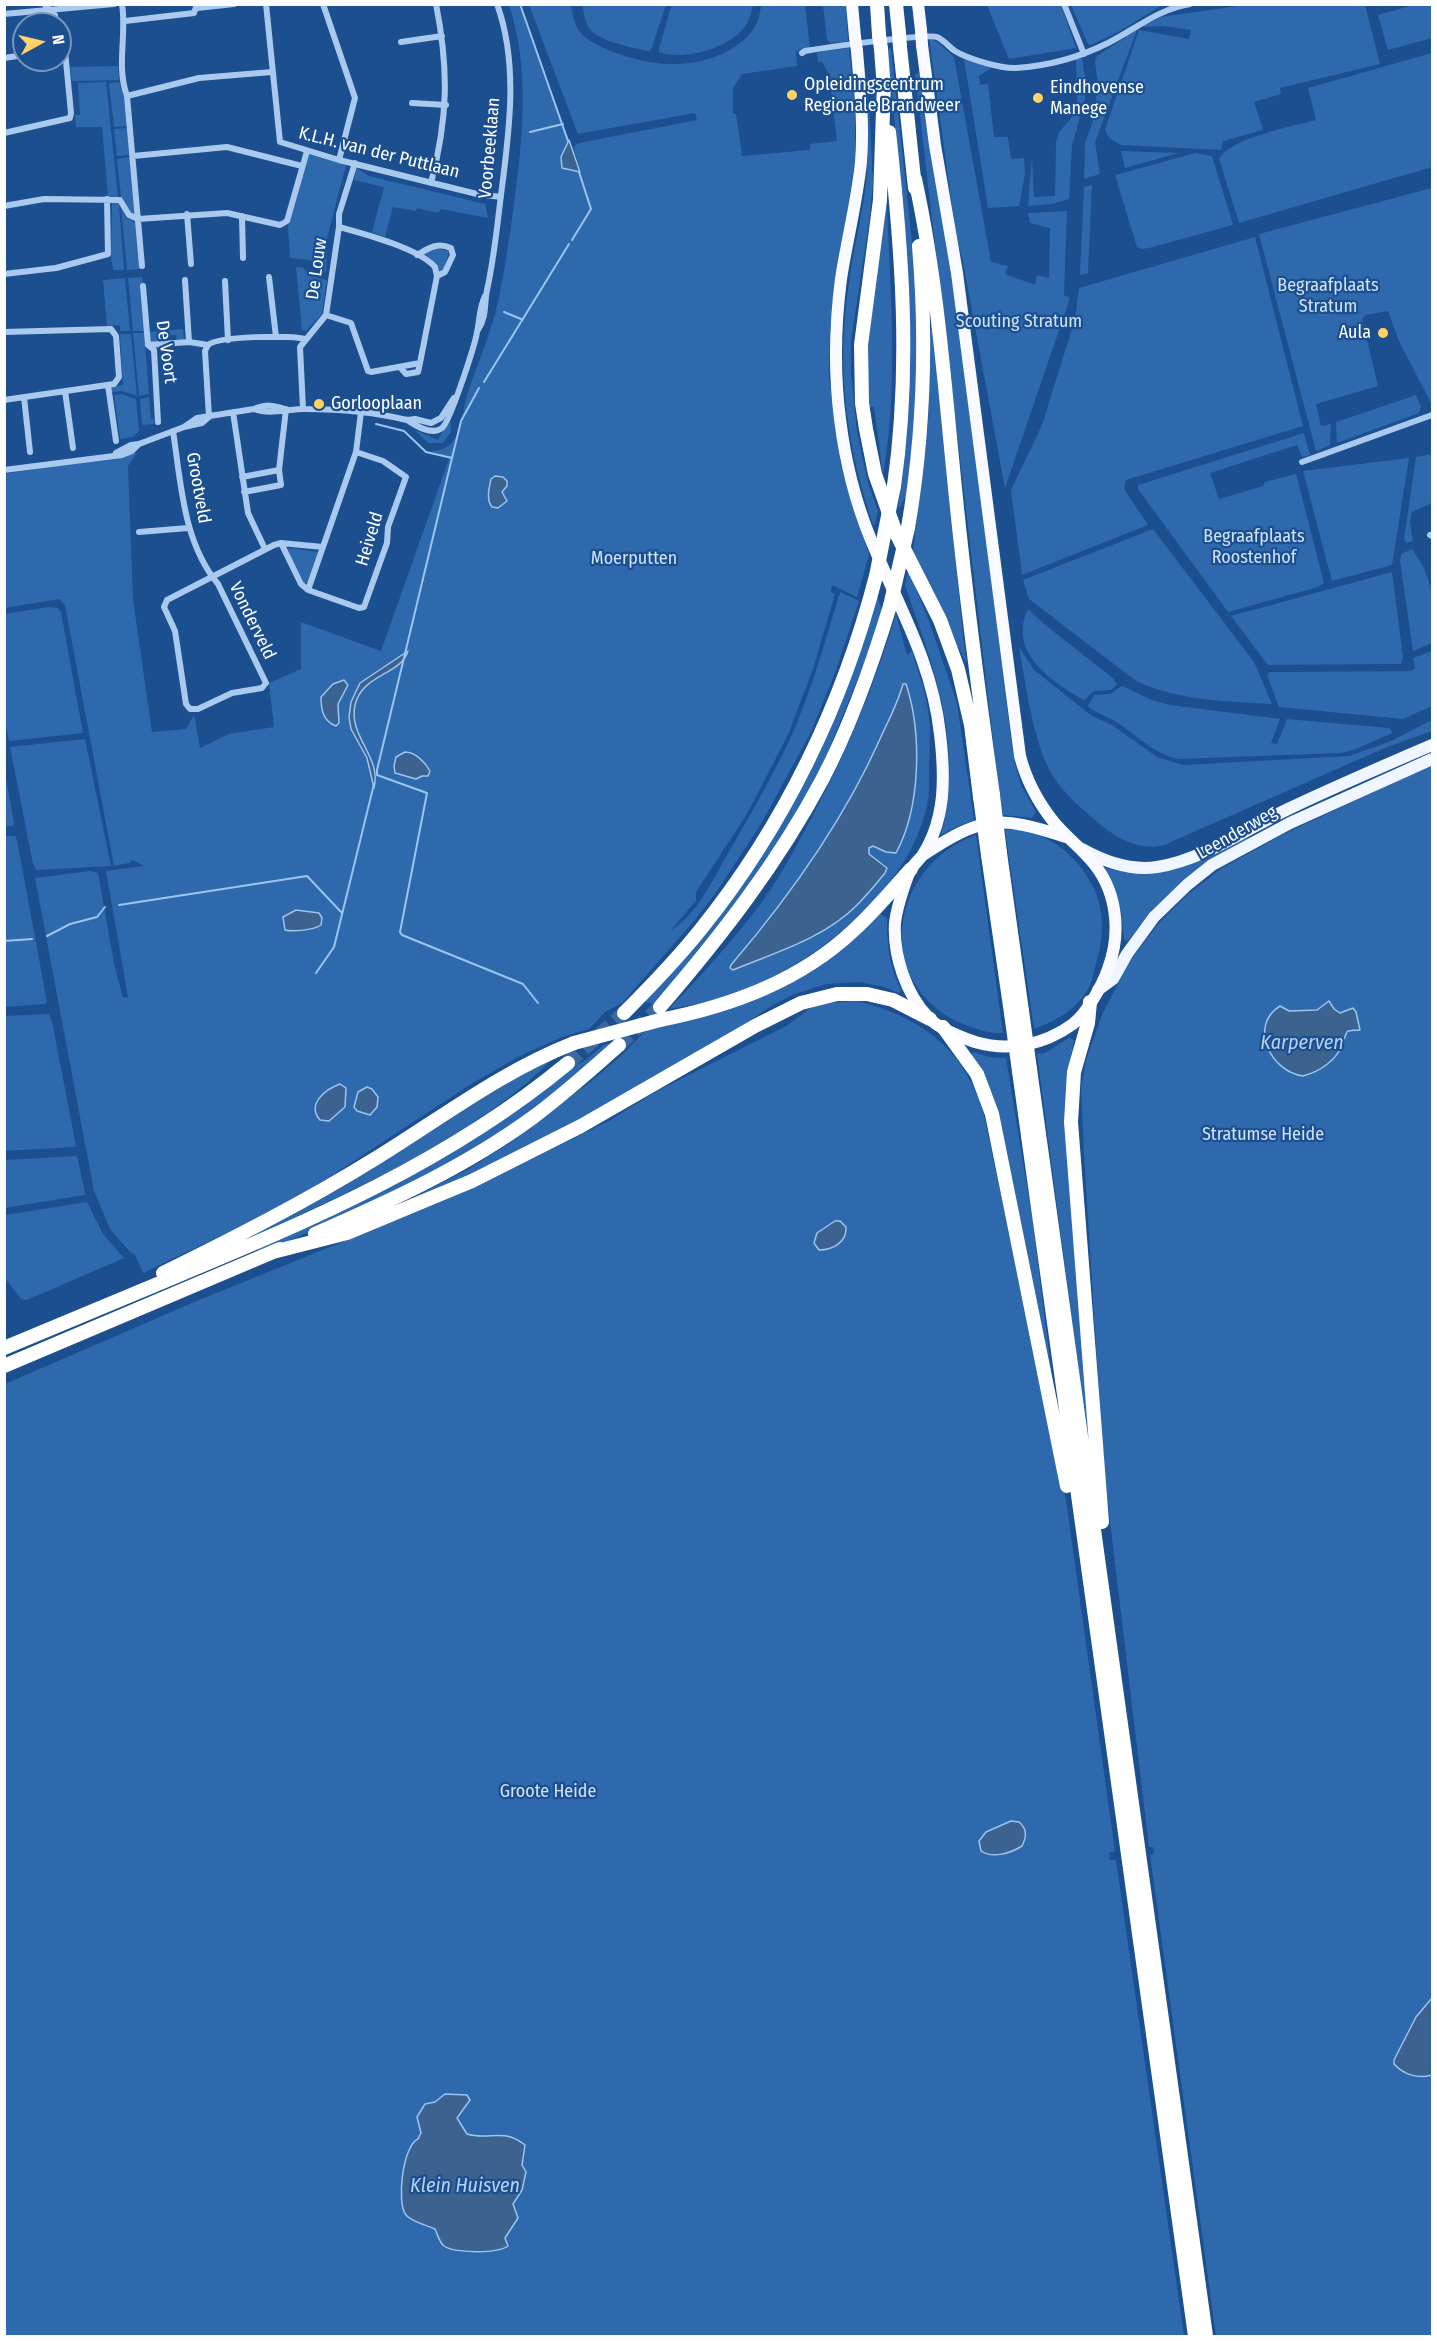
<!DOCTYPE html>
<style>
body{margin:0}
#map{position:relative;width:1437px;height:2341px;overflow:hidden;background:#1b4f8f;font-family:"Fira Sans Condensed",sans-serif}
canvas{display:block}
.frame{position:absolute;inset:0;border:6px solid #fff;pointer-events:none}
.north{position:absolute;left:12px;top:12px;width:60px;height:60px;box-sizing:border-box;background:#1b4f8f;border:2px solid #7695bc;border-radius:50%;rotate:82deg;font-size:16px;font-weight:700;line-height:24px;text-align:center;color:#fff}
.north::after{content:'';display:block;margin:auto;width:21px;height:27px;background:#ffd166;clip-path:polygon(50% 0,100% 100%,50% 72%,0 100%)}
</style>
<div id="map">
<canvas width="1437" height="2341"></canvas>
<div class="frame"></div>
<div class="north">N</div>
</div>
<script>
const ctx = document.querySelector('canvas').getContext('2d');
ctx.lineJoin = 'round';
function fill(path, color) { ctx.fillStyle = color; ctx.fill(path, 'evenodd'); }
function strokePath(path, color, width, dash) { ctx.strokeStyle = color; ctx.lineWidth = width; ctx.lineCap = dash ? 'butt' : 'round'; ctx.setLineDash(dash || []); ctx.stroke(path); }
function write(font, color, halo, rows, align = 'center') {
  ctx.font = font + ' "Fira Sans Condensed",sans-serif'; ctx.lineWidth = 4.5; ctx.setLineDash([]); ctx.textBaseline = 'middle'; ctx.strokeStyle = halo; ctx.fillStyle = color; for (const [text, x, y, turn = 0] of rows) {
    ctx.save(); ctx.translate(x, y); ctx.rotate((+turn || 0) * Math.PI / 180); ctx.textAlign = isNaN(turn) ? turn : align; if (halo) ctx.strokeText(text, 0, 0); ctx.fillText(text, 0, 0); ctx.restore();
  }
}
fill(new Path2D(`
 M1417 4 1432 5V38L1388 50 1378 15Z
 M509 5H520L569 140 561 157 562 168 581 172 573 147 579 143 697 120 695 113 578 134 529 5H571C573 13 574 24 579 31 586 40 596 44 606 49 647 67 697 72 736 46 752 35 759 24 761 5H805L810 48 796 51 797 66 742 74 733 88V114H736L742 156 810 150V144L837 141 829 74 822 62H818L817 52 849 48 855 107V159L830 328 829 377 841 466 869 555 857 597 832 585 831 592 835 594 813 669 788 735 747 814 696 892V901L670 931C698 913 711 883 727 855 749 817 771 779 790 739 811 692 825 642 840 592L859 601 835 673 811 732 761 824 715 894 694 921 622 1003 605 1012 589 1029 562 1037 518 1057 471 1084 325 1180 252 1221 143 1273 134 1253H131L110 1229 94 1191 35 878 91 871 98 873 114 963 123 998 128 997 106 871 144 866 133 860 129 863 114 866 65 605 59 599 5 608 4 474 137 453 128 466 133 599 152 732 186 729 194 715 200 748 229 734 274 727 269 683 301 669V622L381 651 449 459 431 451C462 452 461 415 468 392 478 362 491 333 498 302 505 269 510 236 514 203 523 138 530 68 509 5ZM406 652C404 655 402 661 399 664 389 673 373 675 364 686 331 725 385 750 375 786L367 758 351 729V702L374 673 396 661Z
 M582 5V4L666 5 651 50 648 51C633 48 598 41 589 28 585 22 584 12 582 5Z
 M674 5 753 4V5C751 14 749 23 742 30 725 49 684 61 659 52V49L671 7Z
 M823 5H846L848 41 831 43 827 40Z
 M987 5H1061L1076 48 1009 59Z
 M1071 5H1162L1118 32 1091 45 1088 44Z
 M1245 5H1365L1380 64 1280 88 1281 94 1254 102 1263 130 1223 141 1221 150 1121 145 1109 138 1105 130 1139 30 1189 39 1191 30 1163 26 1141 27 1161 17Z
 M1137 30 1095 142 1100 174 1084 179 1085 143 1092 124 1098 86 1095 61 1097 56Z
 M929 38 937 42 954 57 991 262 1008 266 1005 274 1035 285 1037 275 1049 278 1050 228 1030 223 1028 213 1067 211 1064 295 1070 298 1005 488 962 257 957 242Z
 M891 48 916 278 919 365 910 489 898 510 908 409 900 183 888 49Z
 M1432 53V167L1239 223 1219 159C1232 137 1291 127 1316 120L1308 88Z
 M1076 58H1082L1086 83 1085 99 1072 145 1069 199 1052 204 1028 206 1032 157 1034 197 1055 196 1056 142 1059 132 1072 117 1077 101Z
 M964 59 991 68 979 76 980 85 988 84 994 137H1008L1011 159 1024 158 1025 174 1019 206 988 208Z
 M867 65 873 183 870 215 851 341V373L857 432 868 483 878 511 874 527C846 447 836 367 849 283 853 250 862 217 866 184 870 144 868 104 867 65Z
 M118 66 119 80 72 81 70 67Z
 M921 73 953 274 1013 755 1021 785 1036 812 1032 818 1003 815 997 774 915 74Z
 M106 82 118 197 108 196 102 127H76L75 115H80L78 83Z
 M119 82 125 101 128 126 114 127 109 83Z
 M127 128 129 155 117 156 114 129Z
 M1121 151 1179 153 1125 168Z
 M309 153 346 165 327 238 326 272 318 270 310 260 290 258 288 227Z
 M1196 153 1212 156 1233 225 1149 248 1141 249 1137 247 1115 175Z
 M130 157 135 216C128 212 128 203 121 197L117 159Z
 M357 168 369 176 485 204 488 218 441 209 438 213 417 208 416 211 393 207 385 237 372 232 384 187 354 180Z
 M886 181C889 278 900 380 883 475L874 407H869L864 373Z
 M1092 185 1088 273 1080 275 1084 187Z
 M1432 188V405L1398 339 1388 311 1366 315 1362 319 1378 386 1316 404 1321 426 1331 424 1330 445 1316 451 1259 234Z
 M112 201 119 204 124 270H113L111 256Z
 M121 206 125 217 136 223 140 269 127 270Z
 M1255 237 1303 426 1126 480 1124 487 1126 492 1148 525 1022 575 1011 490 1042 425 1075 319 1079 288Z
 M435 248 449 251 445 268 439 271 436 264 425 254Z
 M296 267 303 268 314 277 327 280 322 314 306 331 302 330Z
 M142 277 143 283 140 284 144 331H133L128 278Z
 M125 278 130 331H120V325L107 326 103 280Z
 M931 313 963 636 967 664 950 633 913 551 929 412Z
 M183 329 184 340 177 341 176 335 158 336V342L151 343 149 332Z
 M133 333H144L149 394 139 396Z
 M120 334H131L137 396 122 391 112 392 111 387 123 385Z
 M122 394 136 399 139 431 133 437 120 439 114 395Z
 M1416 395 1421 407 1419 413 1337 443 1336 422Z
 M149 397 151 419H154V424L142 425 140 399Z
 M450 417 451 432 443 443H428L415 430 438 440Z
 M1304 433 1310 455 1302 457 1297 445 1210 473 1219 499 1263 486 1265 482 1296 474 1324 583 1318 587 1228 612 1138 489V485Z
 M1432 454V503L1412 512 1410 522 1413 541 1406 543 1404 539 1416 457Z
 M1409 458 1392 565 1332 581 1303 471Z
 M1153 529 1254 662 1272 704C1226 701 1178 701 1136 681L1029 599 1023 580Z
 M289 548 318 552 307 583H304L287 549Z
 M1412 549 1424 568 1432 591V643L1413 651 1400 561 1401 554Z
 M908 570 929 621 957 703 974 820 956 827 941 835C965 746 934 668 905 586Z
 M1392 572 1403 657 1401 664 1268 665 1231 616Z
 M877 595 882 611 870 648 819 774 761 871 658 1005 644 1001 754 864Z
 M49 607 58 608 61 612 83 733 9 741 4 716 5 614Z
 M1028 609 1044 624 1114 679 1117 685 1111 690 1094 691 1084 700C1052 682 1007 652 1028 609Z
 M896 614 907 655 912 651C917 669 924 686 927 704 931 725 930 747 929 768 929 778 930 790 928 800 912 894 802 976 714 1000 700 1004 684 1006 669 1009 701 976 731 942 759 906 777 882 792 854 806 828 844 758 873 690 896 614ZM903 684 915 717 916 768 913 796 873 846 869 848V854L885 865V873L856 906 798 943 733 970 730 968 731 965C790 896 843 822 880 739 888 721 898 703 903 684Z
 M1019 647 1034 670 1092 716 1112 725 1157 757 1183 765 1349 756 1389 742 1432 720V731L1387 747 1164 845C1141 851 1119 840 1101 825 1084 811 1065 795 1053 776 1033 744 1026 684 1019 647Z
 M1432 651V706L1403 719 1279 707 1267 675 1270 672 1411 671 1415 668 1413 658Z
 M1122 686 1152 700 1170 705 1280 719 1271 743 1277 744 1287 719 1377 727 1390 728 1392 733 1356 749 1341 753 1179 759C1153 754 1135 733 1113 720 1104 715 1096 713 1088 706L1094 695 1110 694Z
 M85 739 111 866 37 870 33 864 10 747Z
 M1432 765V2336H1216L1150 1855 1154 1854 1153 1847H1149L1104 1471 1084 1155 1081 1088 1086 1060 1102 1015 1128 964 1158 924 1187 895 1222 868 1286 833Z
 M5 774 14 823 13 826H5Z
 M1005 830C1053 826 1101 874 1102 922 1103 937 1099 952 1095 967 1093 974 1092 983 1088 989 1077 1010 1055 1021 1034 1029Z
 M976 835 1003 1033C989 1034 976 1029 963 1024 872 986 888 866 976 835Z
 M5 836H15L17 840 47 1002 45 1004 5 1007Z
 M1253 836 1193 873 1152 910 1128 941 1124 940 1121 910 1104 870 1105 868C1177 885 1192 855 1253 836Z
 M888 905 881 914 887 919C887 944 889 967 901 990L899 993 884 987 860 982 826 984 792 995 773 1005 701 1053 580 1123 471 1176 371 1219 467 1170 508 1144 589 1083 622 1055 650 1026 766 994Z
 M858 1001C921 1017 966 1050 984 1115L1066 1500 1115 1851 1109 1853 1110 1860H1116L1184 2336H5V1384L199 1300 441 1202 609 1121 655 1092 786 1026 814 1006 828 1003Z
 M49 1014 52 1021 76 1146 73 1147 5 1151V1016Z
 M1069 1038 1074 1040 1066 1092V1145L1094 1486 1037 1054 1045 1053Z
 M605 1044H614C564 1085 515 1127 459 1160 396 1196 327 1224 260 1253L258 1248 341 1210 571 1067 583 1062Z
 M973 1052 989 1057 1006 1058 1032 1217 1056 1407 1040 1323 970 1056Z
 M553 1058C537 1075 520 1089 501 1103 426 1159 338 1197 254 1236L253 1234 479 1097Z
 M77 1156 85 1193 84 1195 5 1208V1160Z
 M87 1202 103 1234 124 1258 27 1300 21 1299 5 1278V1215Z`), '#2e69ad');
const water = new Path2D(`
 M569 140 570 143 580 172 562 168 561 157Z
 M495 476 503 477 507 481V486L502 492 507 501 498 508 492 507C486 500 489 488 491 479Z
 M408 651C401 675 362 674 355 705 348 737 382 756 374 788L367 758 351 729 349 717 351 702 360 683Z
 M344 680 348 685 338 704 339 723 336 726C323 721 321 710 321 697L333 684Z
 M903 684H906C922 732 921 807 896 853L886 852 873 846 869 848V854L887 868 885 873C876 884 867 895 857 905 825 938 774 953 733 970L730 968 731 965C790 896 843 822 880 739 888 721 898 703 903 684Z
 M405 752C415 752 425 762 430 771L428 776H422L416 779 395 773 394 766 396 757Z
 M296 910 319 913 322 918 321 925C314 930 293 932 285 930L283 917Z
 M1329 1001 1334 1009 1340 1013 1353 1008 1356 1012 1360 1030C1355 1031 1350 1029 1347 1032 1344 1036 1345 1041 1342 1046 1334 1062 1321 1071 1303 1076 1271 1072 1248 1026 1280 1006L1289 1011 1317 1010Z
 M340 1084 346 1088 345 1107 329 1121 320 1120C306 1104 326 1089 340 1084Z
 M367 1087 372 1089 378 1097 377 1107 370 1115 357 1111 354 1107 358 1092Z
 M835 1221H840L846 1227C847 1242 833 1250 819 1250L814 1243 817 1233Z
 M1011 1821 1019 1822C1027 1829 1027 1836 1022 1846 1011 1853 993 1859 981 1851L979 1841 986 1832Z
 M1432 1998V2075C1418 2079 1404 2075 1394 2064V2060L1416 2017Z
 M445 2094 467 2095 470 2100 457 2118 467 2134C490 2141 502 2127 525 2145L522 2165 526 2172 522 2190 513 2204 518 2218 505 2238 508 2246C497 2254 454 2253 444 2246 439 2242 438 2235 435 2229 426 2225 412 2222 406 2215 396 2203 403 2145 418 2139L421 2133 417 2117 425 2104 435 2102Z`);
fill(water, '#3c6290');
strokePath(water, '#9cc4f0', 1.5);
strokePath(new Path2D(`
 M520 4 568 141
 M530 132 563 124
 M572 240 591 209 579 172
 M504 312 521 319
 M484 382 569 244
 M376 424 404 431 426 452 452 458 461 421 479 388
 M452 458 377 770V775L427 793 400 932 402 935 523 984 538 1003
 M119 905 307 876 342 913
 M47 936 70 924 97 917 105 907
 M4 941 32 939
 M316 973 334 947 374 784`), '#9cc4f0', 2);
strokePath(new Path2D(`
 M619 1045 660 1007
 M568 1063 624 1013`), '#3d69a0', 14, [14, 7]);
strokePath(new Path2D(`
 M44 4 55 15 56 24
 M122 4C127 35 116 66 127 96L142 266
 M266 4 280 142 339 160 477 194 501 197
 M323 4 355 98 339 160
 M1064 4 1084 54
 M197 8 234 4
 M4 14 114 4
 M125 21 194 13 197 4
 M401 42 442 36
 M802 53 805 51C823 48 927 33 937 37 944 40 949 47 955 51 968 59 1002 69 1016 68 1048 66 1080 57 1108 43 1136 29 1158 9 1190 4
 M4 58 24 55
 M127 96 199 78 272 72
 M412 103 446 105
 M4 133 70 118 71 113 65 51 60 52
 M133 156 227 147 302 166
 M431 183C448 118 449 70 436 4
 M4 206 44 199 120 200 129 215 138 219 227 213 280 225 287 221 307 151
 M187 214 191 264
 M242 216 243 258
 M417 255C429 248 437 242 451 248L453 255 445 272 437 276
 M4 274 56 268 108 254 107 199
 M269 277 276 337
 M185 280 189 342
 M225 281 228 340
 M143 286 148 345 154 350 158 422
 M326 315 351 323 368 371 371 372 420 363 437 276 435 267C418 248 364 234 339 227
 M478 330C487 316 484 305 487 290 494 259 497 227 501 195 509 133 519 65 497 4
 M4 332 111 329 116 336 119 377 114 384 4 400
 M148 345 189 342 208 345C218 336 291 335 305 339
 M208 345 205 351 209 417
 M400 367 406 374 418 372 420 363
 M108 385 116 441
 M65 391 73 448
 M24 397 30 452
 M254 409C270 415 288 409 305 409 339 409 374 412 407 420L415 419 431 423 441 418 454 398
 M303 409 300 347 326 315 339 227V214L355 163
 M233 412 248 513 265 549
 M407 420C416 426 432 436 442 428 450 422 475 345 477 332 480 319 479 308 485 296
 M184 427 197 418 254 409C266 404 273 405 285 409
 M173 431C181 483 183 542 218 584L266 683 262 688 232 693 198 709H190L186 704 175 631 164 607 167 600 274 545 281 543 323 547
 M116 453 131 445 139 444 184 427 202 423 209 417
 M1302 462 1432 415
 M4 470 122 455 132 451 139 444
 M242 477 279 470 286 409
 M244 492 281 485 279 470
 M139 532 188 528
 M1430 535 1432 536
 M281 543 301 584 308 590 359 608 364 607 387 543 388 527 406 477 383 461 356 452
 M308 590 356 452 361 412`), '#a9c9ee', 6);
strokePath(new Path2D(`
 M1082 849C1105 862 1130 871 1157 867 1202 860 1245 830 1286 810 1334 787 1383 766 1432 745
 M1098 990 1113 979 1127 954 1154 917 1187 885 1212 865 1290 823 1432 759`), '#f0f6ff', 12);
strokePath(new Path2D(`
 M852 4 855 37
 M918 4 921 30
 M857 51C860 88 864 125 861 162 857 201 847 240 841 279 835 325 834 372 840 419 845 460 855 501 871 540 898 606 932 661 940 734 943 759 945 790 939 815 936 829 930 844 922 856 917 862 912 866 909 873 903 889 897 906 895 923 893 955 906 995 929 1018 939 1029 961 1037 975 1042 1009 1052 1044 1045 1073 1024 1087 1013 1102 986 1108 969 1122 931 1117 888 1089 858 1078 845 1064 835 1053 821 1038 802 1026 779 1020 756L957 273 935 145 922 45
 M923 855C982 816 999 815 1066 837`), '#f8faff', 12);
strokePath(new Path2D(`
 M877 4 879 35
 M896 4 899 33
 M900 47 915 188
 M881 49 884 89
 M884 81 880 200 861 345 862 403 866 429 875 474 896 533 940 620 958 669 971 725 980 797
 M889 132C902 250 911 368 894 486
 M915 179C938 284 945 392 956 498 966 598 979 696 993 795
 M908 528C924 434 927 341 919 246
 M1000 853 1022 1011
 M988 855 1011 1013
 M1090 1002 1088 1023 1074 1072 1071 1122 1102 1522
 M660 1007C721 936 778 863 822 780 851 725 872 665 890 606
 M624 1013C651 986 677 959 701 929 784 826 843 704 876 576
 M660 1020C731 1006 800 981 854 930 875 911 892 890 911 869
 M943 1027 977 1074 992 1114 1067 1486
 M1030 1069 1206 2336
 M1019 1071 1195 2336
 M315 1234C390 1201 465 1167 532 1118 562 1096 591 1070 619 1045
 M273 1252 347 1233 472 1181 581 1126 755 1026 801 1003 837 994H867L893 1000 930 1019
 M163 1273C234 1238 305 1202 373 1160 440 1119 500 1072 574 1043
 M4 1348C60 1325 116 1301 172 1278 312 1220 450 1161 568 1063
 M4 1366 280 1249`), '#fff', 14);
strokePath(new Path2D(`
 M921 30 922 45
 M855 37 857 51`), '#f8faff', 12);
strokePath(new Path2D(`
 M899 33 900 47
 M879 35 881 49
 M876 576 894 486
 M890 606 908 528
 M993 795 1000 853
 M980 797 988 855
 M1022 1011 1030 1069
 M1011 1013 1019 1071
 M574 1043 660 1020`), '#fff', 14);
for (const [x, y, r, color] of [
 [792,95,6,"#ffd166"],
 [1038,98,6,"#ffd166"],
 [1383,333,6,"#ffd166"],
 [319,404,6,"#ffd166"]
]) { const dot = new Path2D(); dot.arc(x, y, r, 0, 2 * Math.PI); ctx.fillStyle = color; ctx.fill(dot); strokePath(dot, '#1b4f8f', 2); }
write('18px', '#fff', '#1b4f8f', [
 ["Opleidingscentrum",804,85],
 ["Regionale Brandweer",804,106],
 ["Eindhovense",1050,88],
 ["Manege",1050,109],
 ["Aula",1371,333,"right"],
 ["Gorlooplaan",331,404]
], 'left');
write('18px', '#fff', '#1b4f8f', [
 ["Voorbeeklaan",490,148,-85],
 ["K.L.H. van der Puttlaan",379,153,14],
 ["De Louw",317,269,-82],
 ["De Voort",166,352,82],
 ["Grootveld",198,488,80],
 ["Heiveld",370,539,-73],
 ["Vonderveld",252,621,64],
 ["Leenderweg",1237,833,-30]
]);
write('18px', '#cfe3fa', '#1b4f8f', [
 ["Begraafplaats",1328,286],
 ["Stratum",1328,307],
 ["Scouting Stratum",1019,322],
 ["Begraafplaats",1254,537],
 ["Roostenhof",1254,558],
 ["Moerputten",634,559],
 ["Stratumse Heide",1263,1135],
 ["Groote Heide",548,1792]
]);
write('italic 20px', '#b5d3f5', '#1b4f8f', [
 ["Karperven",1302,1043],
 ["Klein Huisven",465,2186]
]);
</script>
